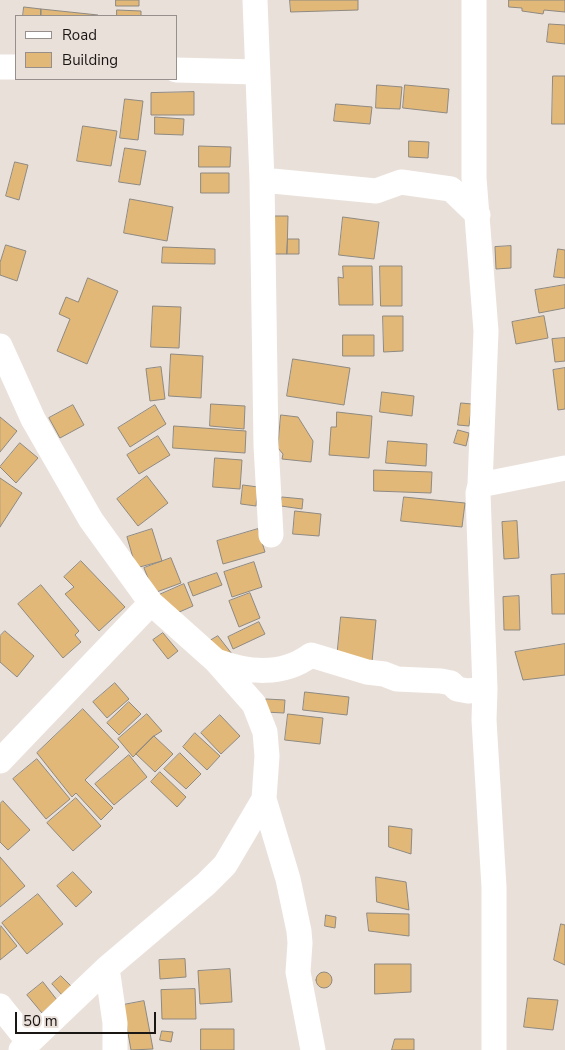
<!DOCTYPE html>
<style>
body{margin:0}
#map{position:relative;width:565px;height:1050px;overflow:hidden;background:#eae0da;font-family:"Nunito Sans",sans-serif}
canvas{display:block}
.legend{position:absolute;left:15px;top:15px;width:162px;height:65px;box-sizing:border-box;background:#eae0da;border:1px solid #978f8b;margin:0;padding:6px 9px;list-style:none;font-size:15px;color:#1a1614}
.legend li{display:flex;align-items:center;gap:10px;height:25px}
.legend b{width:25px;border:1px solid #978f8b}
.scale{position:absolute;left:15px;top:1012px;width:141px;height:22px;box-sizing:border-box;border:2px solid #1a1614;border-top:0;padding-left:6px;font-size:15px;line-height:18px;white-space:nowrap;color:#1a1614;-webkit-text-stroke:4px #eae0da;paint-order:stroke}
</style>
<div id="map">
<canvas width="565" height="1050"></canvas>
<ul class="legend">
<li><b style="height:6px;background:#fff"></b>Road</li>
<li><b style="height:14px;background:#e1b878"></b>Building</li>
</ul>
<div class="scale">50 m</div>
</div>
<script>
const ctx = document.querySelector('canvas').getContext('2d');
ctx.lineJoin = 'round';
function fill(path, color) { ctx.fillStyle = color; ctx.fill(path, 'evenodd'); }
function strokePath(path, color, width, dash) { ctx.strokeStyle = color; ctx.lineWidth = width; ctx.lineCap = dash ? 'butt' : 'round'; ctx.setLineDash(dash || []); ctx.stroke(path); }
const building = new Path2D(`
 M116 0H139V6H116Z
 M290 0H358V10L291 12Z
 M509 0H565V12L544 10 543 14 522 11V8L509 7Z
 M24 7 41 9V16H23Z
 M41 9 98 15V16H41Z
 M117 10 141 11V16H117Z
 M549 24 565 25V44L547 42Z
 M553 76H565V124H552Z
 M377 85 402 87 400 109 376 108Z
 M405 85 449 89 447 113 403 108Z
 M194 92V115H151V93Z
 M125 99 143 101 138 140 120 138Z
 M336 104 372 107 370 124 334 121Z
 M155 117 184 119 183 135 155 134Z
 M83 126 117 131 111 166 77 161Z
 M409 141 429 142 428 158 409 157Z
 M199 146 231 147 230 167H199Z
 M125 148 146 151 140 185 119 182Z
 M15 162 28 165 19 200 6 196Z
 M201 173H229V193H201Z
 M130 199 173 207 167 241 124 233Z
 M274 216H288L287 254H273Z
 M343 217 379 222 374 259 339 255Z
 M288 239H299V254H287Z
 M6 245 26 251 17 281 0 275V263Z
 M511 246V268L496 269 495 247Z
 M163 247 215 249V264L162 263Z
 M558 249 565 250V278L554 277Z
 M343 266H372L373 305H339L338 277 343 278Z
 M380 266H402V306H381Z
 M88 278 118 291 87 364 57 351 70 319 59 314 66 297 78 302Z
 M565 285V308L539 313 535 290Z
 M153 306 181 307 179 348 151 347Z
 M383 316H403V351L384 352Z
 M544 316 548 338 516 344 512 322Z
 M343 335H374V356H343Z
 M565 338V361L555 362 552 339Z
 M171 354 203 356 201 398 169 396Z
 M293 359 350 368 344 405 287 396Z
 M161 367 165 399 150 401 146 369Z
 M565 368V409L558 410 553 370Z
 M382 392 414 396 412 416 380 412Z
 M461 403 472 404 469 426 458 425Z
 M211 404 245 406 244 429 210 426Z
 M73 405 84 425 60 438 49 418Z
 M155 405 166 424 130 447 118 428Z
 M337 412 372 416 369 458 329 455 331 427H336Z
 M281 415 298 417 313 441 311 462 282 459 283 454 278 448Z
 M0 417 17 431 0 452Z
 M174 426 246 431 245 453 173 448Z
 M458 430 469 433 466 446 454 443Z
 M158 436 170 455 139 474 127 455Z
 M388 441 427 444 426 466 386 463Z
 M20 443 38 458 16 483 0 467Z
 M215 458 242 460 240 489 213 487Z
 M374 470 432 472 431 493 374 491Z
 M147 476 168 503 138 526 117 499Z
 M0 478 22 493 0 527Z
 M243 485 258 487 256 506 241 504Z
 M282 497 303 499 302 509 281 506Z
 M404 497 465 503 462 527 401 521Z
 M295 511 321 514 319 536 293 534Z
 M517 521 519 558 504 559 502 522Z
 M152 529 162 561 136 568 127 537Z
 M258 529 265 552 223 564 217 541Z
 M171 558 181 583 154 593 144 568Z
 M81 561 125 607 99 631 65 594 74 587 64 577Z
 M254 562 262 587 232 597 224 572Z
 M217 573 222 585 193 596 188 583Z
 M565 574V614H552L551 575Z
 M184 584 193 606 168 617 159 595Z
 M41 585 79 631 75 635 81 642 63 658 18 604Z
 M250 593 260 618 239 627 229 601Z
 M519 596 520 630H504L503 597Z
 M341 617 376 620 372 662 337 658Z
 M259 622 265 634 233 649 228 637Z
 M5 631 34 656 17 677 0 662V636Z
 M163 633 178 651 168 659 153 640Z
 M218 636 232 654 222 661 208 642Z
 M565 644V675L523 680 515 652Z
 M115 683 129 699 107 718 93 702Z
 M305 692 349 697 347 715 303 710Z
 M266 699 285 700 284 713 265 712Z
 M129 702 141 714 119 735 107 723Z
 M83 709 119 747 85 780 113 808 101 820 76 793 72 797 37 753Z
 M147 714 162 731 154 736 133 757 118 739Z
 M288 714 323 718 320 744 285 740Z
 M220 715 240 736 221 754 201 733Z
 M195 733 220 756 207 770 183 747Z
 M154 736 173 754 155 772 136 754Z
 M180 753 201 774 186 789 164 769Z
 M129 755 147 777 114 805 95 784Z
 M37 759 70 799 46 819 13 779Z
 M160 772 186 797 177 807 151 782Z
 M76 798 101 826 73 851 47 823Z
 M3 801 30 830 8 850 0 842V804Z
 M389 826 412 829 411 854 389 847Z
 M0 857 25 886 0 907Z
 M73 872 92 892 76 907 57 886Z
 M376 877 406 882 409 910 377 902Z
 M38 894 63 924 27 954 2 923Z
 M367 913 409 914V936L369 931Z
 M326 915 336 917 335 928 325 926Z
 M561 924 565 925V965L554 960Z
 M1 926 17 946 0 960V927Z
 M185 959 186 977 160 979 159 960Z
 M375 964H411V992L375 994Z
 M230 969 232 1002 200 1004 198 971Z
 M316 980a8 8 0 1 1 16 0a8 8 0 1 1-16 0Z
 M61 976 71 986 62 995 52 984Z
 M43 982 57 1000 42 1013 27 995Z
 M195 989 196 1019H162L161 990Z
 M528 998 558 1000 553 1030 524 1027Z
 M144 1001 153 1049 131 1050 123 1005Z
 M201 1029H234V1050H201Z
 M162 1031 173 1032 171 1042 160 1040Z
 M395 1039H414V1050H392Z`);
fill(building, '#e1b878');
strokePath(building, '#8e8981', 1);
strokePath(new Path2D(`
 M255 0 262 180 266 445 271 535
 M474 0V178L486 331 480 485
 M0 67H16
 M176 70 257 72
 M262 180 376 191 401 182 451 189 478 215
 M0 346 33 419 91 520 151 603 216 661 254 704 265 732 267 756 264 799 225 865 206 884 107 968 21 1050
 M216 661C248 673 283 676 311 655L367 672 384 674 397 679 441 681 451 683 457 689 468 691 485 689 484 720 494 887V1050
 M485 689 478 493 480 485 565 468
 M0 761 151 603
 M264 799 288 879 299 931 300 943 298 972 313 1050
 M107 968 115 1023V1050
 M0 1006 28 1041`), '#fff', 25);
</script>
